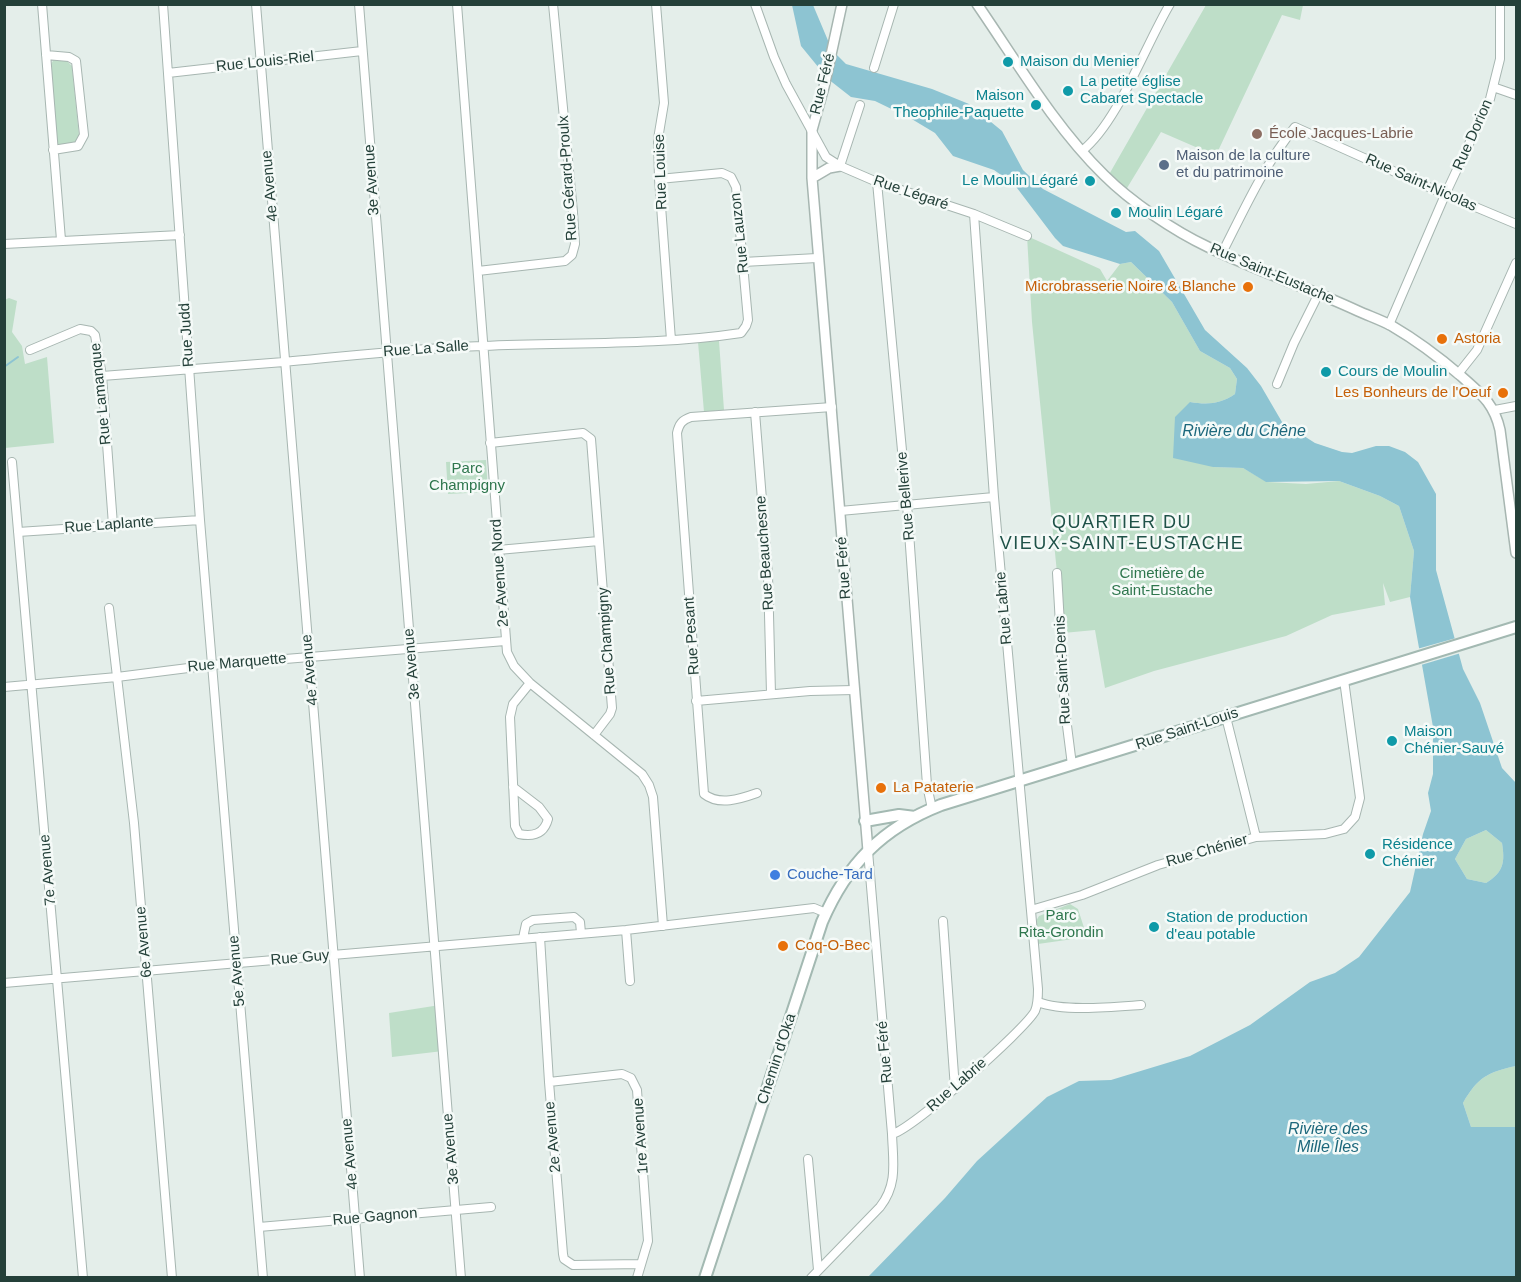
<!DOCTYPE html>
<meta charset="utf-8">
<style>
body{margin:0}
#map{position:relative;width:1521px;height:1282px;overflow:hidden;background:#e4eeea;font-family:Helvetica,sans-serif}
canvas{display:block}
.frame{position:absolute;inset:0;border:6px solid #244039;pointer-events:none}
</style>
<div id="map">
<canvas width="1521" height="1282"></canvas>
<div class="frame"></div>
</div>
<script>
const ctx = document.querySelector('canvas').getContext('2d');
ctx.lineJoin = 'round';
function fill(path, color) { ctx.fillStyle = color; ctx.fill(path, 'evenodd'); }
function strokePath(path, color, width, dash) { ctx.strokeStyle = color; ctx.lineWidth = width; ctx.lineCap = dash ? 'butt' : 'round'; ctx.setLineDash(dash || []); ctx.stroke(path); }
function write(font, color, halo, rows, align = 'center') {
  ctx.font = font + ' Helvetica,sans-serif'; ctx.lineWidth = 5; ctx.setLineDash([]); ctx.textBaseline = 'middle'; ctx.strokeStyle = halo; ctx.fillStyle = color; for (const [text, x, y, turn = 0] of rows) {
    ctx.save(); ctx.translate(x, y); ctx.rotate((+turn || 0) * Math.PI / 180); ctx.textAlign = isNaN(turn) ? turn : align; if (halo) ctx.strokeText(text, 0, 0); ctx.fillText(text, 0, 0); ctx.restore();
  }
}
fill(new Path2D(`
 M1206 5H1303L1300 20 1282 15 1218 151 1214 155 1161 132 1124 193 1107 178Z
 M54 59H65L72 66 79 135 75 143 57 145 55 140 50 66Z
 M1027 236 1100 269 1107 281 1120 264 1131 262 1172 302 1200 351 1230 368 1237 379 1235 394C1220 404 1208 405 1190 402L1213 467 1243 468 1267 482 1306 484 1339 481 1380 496 1399 506 1414 551 1410 597 1390 602 1383 583 1385 605 1332 615 1286 636 1154 671 1105 688 1095 630 1063 633 1032 322Z
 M9 298 17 301 12 332 22 346 25 364 47 357 54 443 5 448 4 300Z
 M719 341 724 410 704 412 698 342Z
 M486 460 488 492 448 494 446 462Z
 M1486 830 1502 843C1505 862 1504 872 1486 883L1467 879 1455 859 1466 839Z
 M1070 904 1078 909 1087 937 1038 944 1036 921 1039 916Z
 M440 1005 443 1051 392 1057 389 1013Z
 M1516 1066V1127H1471L1463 1103C1478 1077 1488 1072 1516 1066Z`), '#bedec8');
fill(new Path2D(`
 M792 5H813L832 50 846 64 932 89 969 104 1002 131 1023 170 1043 189 1126 232 1135 231 1159 251 1205 330 1247 368 1261 386 1282 422 1315 443 1342 452 1352 453 1376 446H1389L1405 452 1418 462 1436 494V570L1463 669 1480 703 1502 768 1516 783V1066C1488 1072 1478 1077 1463 1103L1471 1127H1516V1277H868L945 1198 977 1161 1047 1097 1079 1081 1111 1080 1190 1056 1250 1025 1310 982 1335 973 1359 957 1410 892 1423 834 1431 811 1428 793 1433 774V727L1410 597 1414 551 1399 506 1380 496 1339 481 1266 482 1243 468 1213 467 1173 458 1175 417 1190 402C1208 405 1220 404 1235 394L1237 379 1230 368 1200 351 1172 302 1131 262 1120 264 1063 246 1055 238 1014 184 994 170 953 156 935 133 910 118 875 101 851 97 828 79 801 46ZM1486 830 1502 843C1505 862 1504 872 1486 883L1467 879 1455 859 1466 839Z`), '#8dc4d2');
fill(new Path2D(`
 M1456 638 1461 653 1421 665 1417 649Z`), '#e4eeea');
strokePath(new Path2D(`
 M4 367 18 357`), '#8dc4d2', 2);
const minor = new Path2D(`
 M42 4 61 240
 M163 4 200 520 263 1278
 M256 4 360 1278
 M359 4 461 1278
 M457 4 507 652 514 666 530 683 642 774 649 785 653 797 663 926
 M656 4 664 103 658 139 659 179 671 340
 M755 4 774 57 786 84 826 157 840 166 877 182 974 214 1027 236
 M46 55 69 57 76 61 84 135 78 146 53 150
 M874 68 894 4
 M168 73 362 51
 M1493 87 1516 95
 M1082 151C1118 122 1145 46 1170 4
 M840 166 860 105
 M877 182 907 504 927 785 932 809
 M4 244 180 235
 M1222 253C1244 210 1264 165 1295 127L1442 193 1516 224
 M743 262 817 258
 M478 271 565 261 572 255 575 244 573 212 553 4
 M1389 325 1445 195 1490 99 1500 59V4
 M30 350 80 329 91 331 95 335 102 376 113 525
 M1458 374 1477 350 1516 263
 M102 376C163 371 223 367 284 362 350 356 416 348 483 346 569 342 655 346 741 333L746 326 748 320 736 187 731 177 722 173 659 179
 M1277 384 1294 343 1319 293
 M1495 410 1516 406
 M755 412 768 575 771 694
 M490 443 583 433 591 439 612 708 610 714 594 735
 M12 462 83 1278
 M840 511 994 497
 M18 532 200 520
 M498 550 599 541
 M1057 573 1065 710 1072 765
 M109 608 134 823 172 1278
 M4 687 117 677 212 665 505 641
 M696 701 810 691 854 690
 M1226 717 1256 837
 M513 787 539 807 548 819C544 834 533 837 519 834L515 826 510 717 513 704 530 683
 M757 793C740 799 719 806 704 794L677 433C679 424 682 420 691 417L832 407
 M1031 910 1082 895 1158 865 1256 837 1325 834 1344 829 1355 817 1360 798 1344 680
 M943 921 955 1089
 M626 930 630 981
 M540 937 549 1082 563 1254 564 1259 573 1265 641 1264
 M523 938 526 924 533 920 574 917 580 922 581 933
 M4 983 626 930 814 908 826 913
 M1038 1002C1063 1012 1113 1007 1141 1005
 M549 1082 622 1074 631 1078 637 1090 648 1241 637 1278
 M892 1134C910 1131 1025 1030 1035 1011 1038 1004 1038 997 1038 989L994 497 974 214
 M808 1159 818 1270
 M259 1227 491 1207
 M811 1278 880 1207C898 1184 893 1162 892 1134L868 851`);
const tertiary = new Path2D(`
 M842 4 824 87 812 130V178L868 851
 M977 4C1017 62 1054 126 1104 175 1131 202 1174 231 1208 247 1257 271 1309 288 1358 311 1369 316 1381 320 1392 326 1416 340 1440 358 1461 376 1481 394 1494 403 1500 430L1516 553
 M812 178 829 168 840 166`);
const secondary = new Path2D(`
 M865 821 899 815 915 817
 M705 1278 822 922C847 864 882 828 941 805L1516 627`);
strokePath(minor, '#a7b6b1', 10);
strokePath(tertiary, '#a7b6b1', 12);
strokePath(secondary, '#a3b9b2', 14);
strokePath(minor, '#fff', 8);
strokePath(tertiary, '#fff', 9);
strokePath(secondary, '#fff', 10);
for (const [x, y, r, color] of [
 [1008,62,6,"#0f9aa8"],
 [1068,91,6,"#0f9aa8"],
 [1036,105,6,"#0f9aa8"],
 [1257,134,6,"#8d6e63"],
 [1164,165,6,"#5c6f8a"],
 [1090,181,6,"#0f9aa8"],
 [1116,213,6,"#0f9aa8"],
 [1248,287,6,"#e8710a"],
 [1442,339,6,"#e8710a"],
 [1326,372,6,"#0f9aa8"],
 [1503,393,6,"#e8710a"],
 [1392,741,6,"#0f9aa8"],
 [881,788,6,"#e8710a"],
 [1370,854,6,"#0f9aa8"],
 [775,875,6,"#3f7fe0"],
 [1154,927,6,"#0f9aa8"],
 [783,946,6,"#e8710a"]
]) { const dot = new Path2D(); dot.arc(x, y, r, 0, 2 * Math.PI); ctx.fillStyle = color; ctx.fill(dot); strokePath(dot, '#f5faf8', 2); }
write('15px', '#244039', '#f5faf8', [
 ["Rue Louis-Riel",265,62,-6],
 ["Rue Féré",823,84,-76],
 ["Rue Dorion",1473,135,-66],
 ["Rue Louise",661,172,-92],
 ["Rue Gérard-Proulx",568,178,-94],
 ["3e Avenue",372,180,-94],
 ["Rue Saint-Nicolas",1421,183,24],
 ["4e Avenue",270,186,-95],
 ["Rue Légaré",911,193,19],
 ["Rue Lauzon",740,233,-96],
 ["Rue Saint-Eustache",1272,274,23],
 ["Rue Judd",187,335,-94],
 ["Rue La Salle",426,349,-4],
 ["Rue Lamanque",101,394,-96],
 ["Rue Bellerive",906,496,-95],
 ["Rue Laplante",109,525,-4],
 ["Rue Beauchesne",765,553,-94],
 ["Rue Féré",844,568,-94],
 ["2e Avenue Nord",500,573,-94],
 ["Rue Labrie",1004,608,-95],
 ["Rue Pesant",692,636,-94],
 ["Rue Champigny",607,641,-94],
 ["Rue Marquette",237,663,-5],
 ["3e Avenue",412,664,-95],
 ["4e Avenue",310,670,-95],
 ["Rue Saint-Denis",1063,670,-93],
 ["Rue Saint-Louis",1187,729,-18],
 ["Rue Chénier",1207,851,-16],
 ["7e Avenue",48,870,-95],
 ["6e Avenue",144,942,-95],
 ["Rue Guy",300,958,-5],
 ["5e Avenue",237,971,-95],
 ["Rue Féré",885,1052,-95],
 ["Chemin d'Oka",777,1059,-72],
 ["Rue Labrie",957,1085,-41],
 ["1re Avenue",641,1136,-94],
 ["2e Avenue",553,1137,-95],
 ["3e Avenue",451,1149,-95],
 ["4e Avenue",350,1154,-95],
 ["Rue Gagnon",375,1217,-5]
]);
write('15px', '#0d838f', '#f5faf8', [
 ["Maison du Menier",1020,62],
 ["La petite église",1080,82],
 ["Cabaret Spectacle",1080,99],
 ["Maison",1024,96,"right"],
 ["Theophile-Paquette",1024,113,"right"],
 ["Le Moulin Légaré",1078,181,"right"],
 ["Moulin Légaré",1128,213],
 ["Cours de Moulin",1338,372],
 ["Maison",1404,732],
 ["Chénier-Sauvé",1404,749],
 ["Résidence",1382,845],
 ["Chénier",1382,862],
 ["Station de production",1166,918],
 ["d'eau potable",1166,935]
], 'left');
write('15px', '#785e54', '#f5faf8', [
 ["École Jacques-Labrie",1269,134]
], 'left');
write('15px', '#4e5e75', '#f5faf8', [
 ["Maison de la culture",1176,156],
 ["et du patrimoine",1176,173]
], 'left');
write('15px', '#c56008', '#f5faf8', [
 ["Microbrasserie Noire & Blanche",1236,287,"right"],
 ["Astoria",1454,339],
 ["Les Bonheurs de l'Oeuf",1491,393,"right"],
 ["La Pataterie",893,788],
 ["Coq-O-Bec",795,946]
], 'left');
write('15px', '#2e764d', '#f5faf8', [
 ["Parc",467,469],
 ["Champigny",467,486],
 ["Cimetière de",1162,574],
 ["Saint-Eustache",1162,591],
 ["Parc",1061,916],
 ["Rita-Grondin",1061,933]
]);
write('15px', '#366cbe', '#f5faf8', [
 ["Couche-Tard",787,875]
], 'left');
write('italic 16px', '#1d687c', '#f5faf8', [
 ["Rivière du Chêne",1244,432],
 ["Rivière des",1328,1130],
 ["Mille Îles",1328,1148]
]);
ctx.letterSpacing = '1.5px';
write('18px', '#1f5248', '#f5faf8', [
 ["QUARTIER DU",1122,523],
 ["VIEUX-SAINT-EUSTACHE",1122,544]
]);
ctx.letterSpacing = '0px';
</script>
